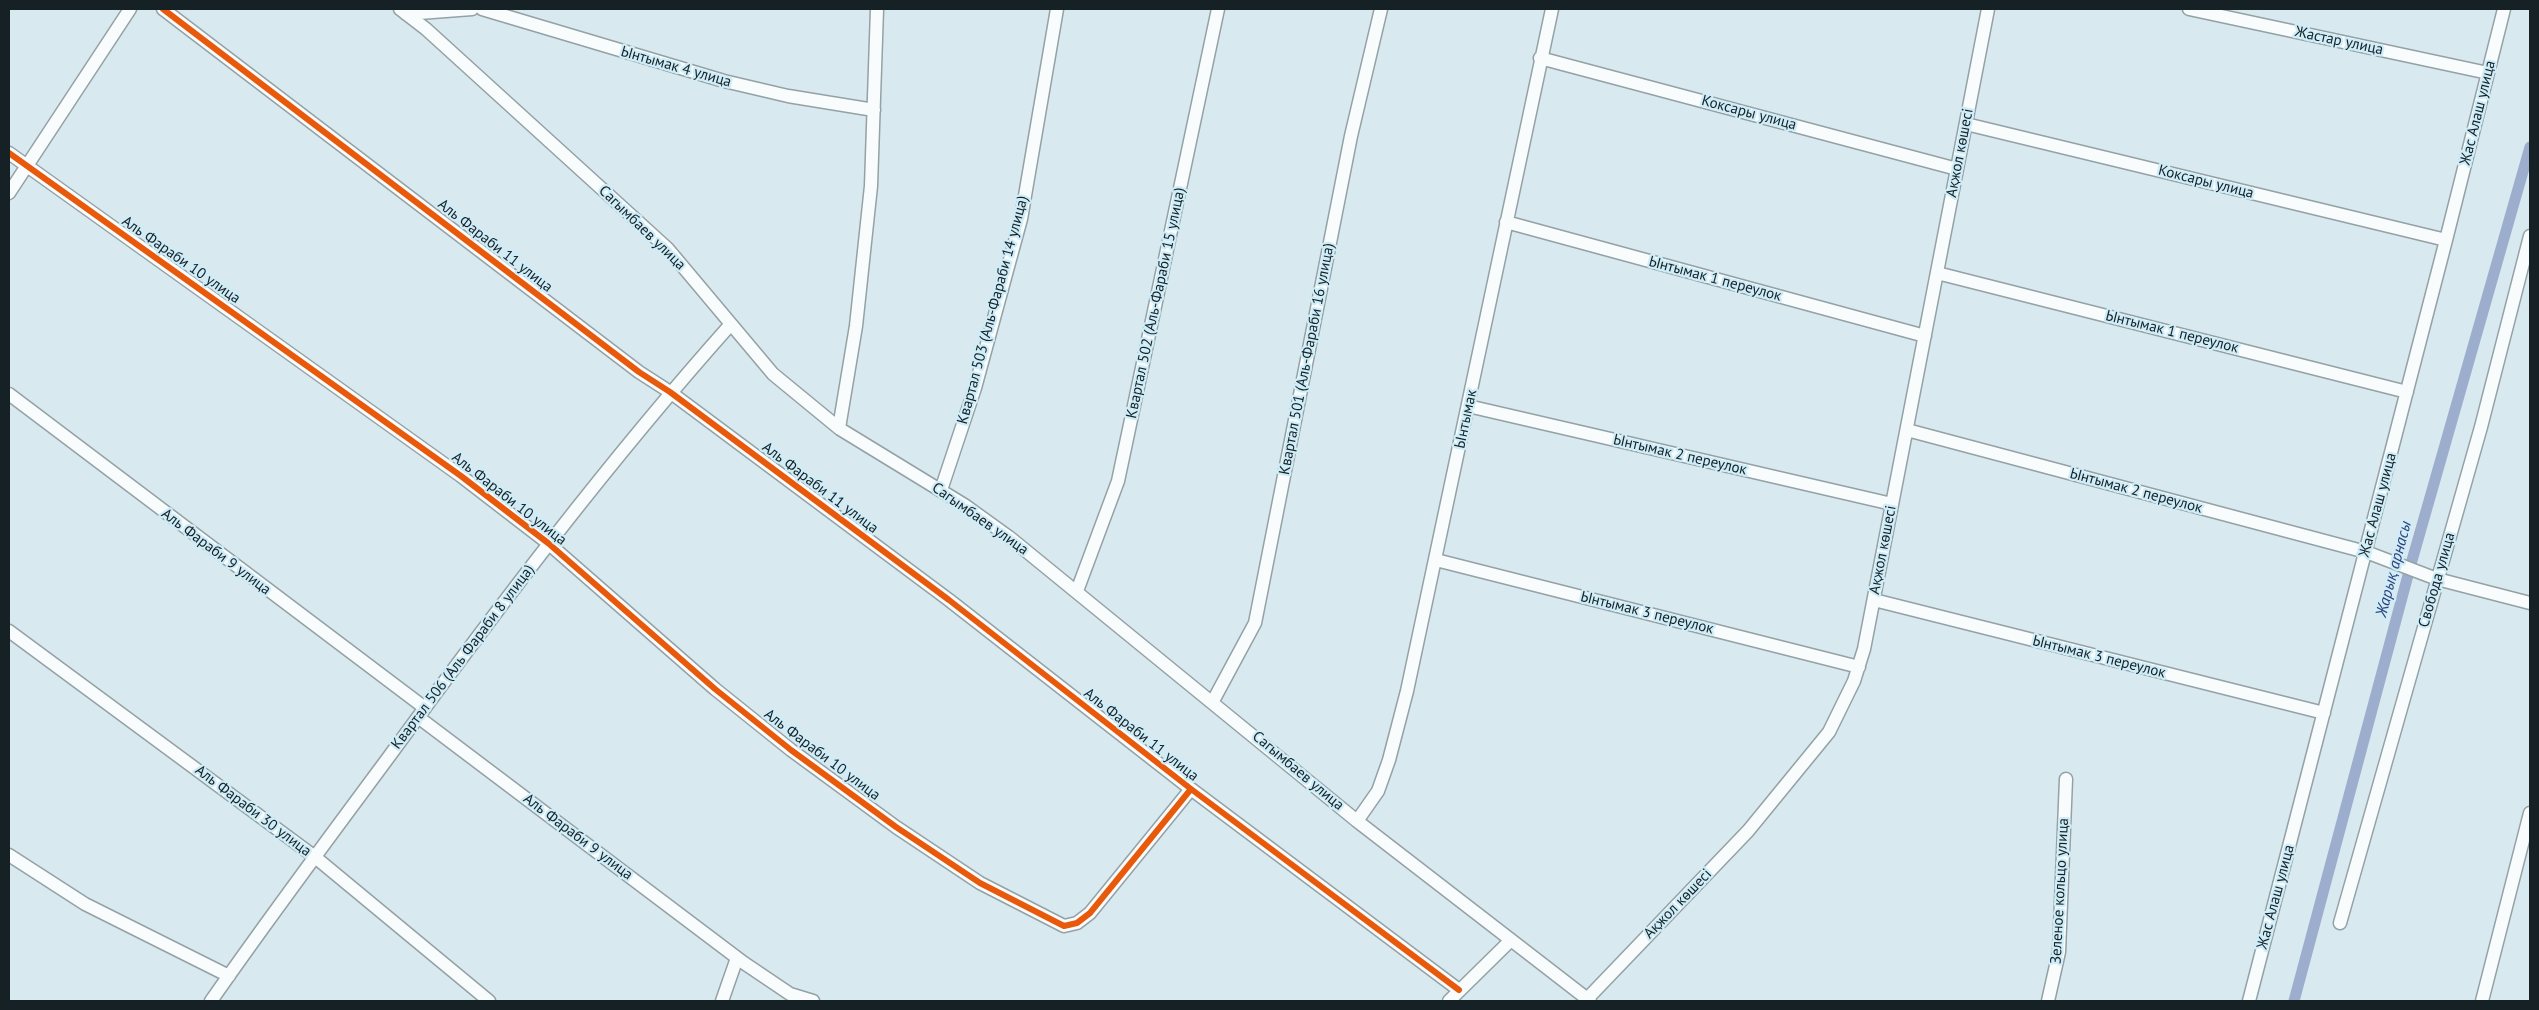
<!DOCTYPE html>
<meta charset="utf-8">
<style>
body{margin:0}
#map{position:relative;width:2539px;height:1010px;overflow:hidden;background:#d8e9ef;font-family:"PT Sans",sans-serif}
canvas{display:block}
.frame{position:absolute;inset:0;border:10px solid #162125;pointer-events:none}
</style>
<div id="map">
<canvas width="2539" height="1010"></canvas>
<div class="frame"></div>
</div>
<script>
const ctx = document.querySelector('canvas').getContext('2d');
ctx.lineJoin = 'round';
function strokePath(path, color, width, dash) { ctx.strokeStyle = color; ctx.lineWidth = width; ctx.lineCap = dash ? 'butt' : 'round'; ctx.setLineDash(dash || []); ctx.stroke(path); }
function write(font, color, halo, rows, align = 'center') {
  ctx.font = font + ' "PT Sans",sans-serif'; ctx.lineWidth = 4.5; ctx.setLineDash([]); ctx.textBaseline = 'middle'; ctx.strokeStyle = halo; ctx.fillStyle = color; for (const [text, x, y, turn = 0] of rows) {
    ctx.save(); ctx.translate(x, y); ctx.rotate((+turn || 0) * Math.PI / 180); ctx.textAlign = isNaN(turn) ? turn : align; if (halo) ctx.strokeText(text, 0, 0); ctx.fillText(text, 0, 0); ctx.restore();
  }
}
strokePath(new Path2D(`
 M2294 1001 2411 564 2530 147`), '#9cadcd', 11);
const minor = new Path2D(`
 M163 9 639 372 670 392 949 600 1191 789 1459 990
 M400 9 426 29 668 249 773 374 840 429 966 506 1009 537 1357 821 1590 1001
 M482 9 724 81 788 96 874 110
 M2189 9 2488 73
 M406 14 472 9
 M1540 58 1957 169
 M1966 124 2446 240
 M9 153 461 476 548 543 715 689 791 750 896 827 980 883 1064 926 1077 923 1090 913 1191 789
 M9 193 130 9
 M1506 222 1925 336
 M1937 273 2407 392
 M9 394 425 708
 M1468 406 1892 504
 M839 428 856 326 871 186 877 9
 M1907 430 2366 552 2437 579 2530 603
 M941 490 975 388 1021 219 1057 9
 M1436 560 1859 667
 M1077 591 1118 481 1218 9
 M1874 600 2324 713
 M9 631 315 857 489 1001
 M1213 701 1255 623 1351 136 1381 9
 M418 717 744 963 790 994 813 1001
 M1357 821 1378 791 1389 760 1407 691 1552 9
 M9 855 85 904 229 976
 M2340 923 2481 427 2530 236
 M1587 999 1748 831 1829 732 1854 681 1864 649 1988 9
 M211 1001C268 919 328 839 388 758 497 609 608 462 731 324
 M722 1001 737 958
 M1449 1001 1511 940
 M2048 1001 2059 952 2066 779
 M2249 1001 2446 240 2504 9
 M2482 1001 2530 813`);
strokePath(minor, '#94a1a5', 15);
strokePath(minor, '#f9fcfd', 12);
strokePath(new Path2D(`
 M163 9 639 372 670 392 949 600 1191 789 1459 990
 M9 153 461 476 548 543 715 689 791 750 896 827 980 883 1064 926 1077 923 1090 913 1191 789`), '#e8590c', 6);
write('15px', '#162125', '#cfedf8', [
 ["Жастар улица",2339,41,12],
 ["Ынтымак 4 улица",676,67,16],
 ["Коксары улица",1749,113,15],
 ["Жас Алаш улица",2478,113,-76],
 ["Ақжол көшесі",1960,153,-79],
 ["Коксары улица",2206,182,14],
 ["Сагымбаев улица",642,228,44],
 ["Аль Фараби 11 улица",495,246,38],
 ["Аль Фараби 10 улица",181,260,35],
 ["Ынтымак 1 переулок",1715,279,15],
 ["Квартал 502 (Аль-Фараби 15 улица)",1156,303,-78],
 ["Квартал 503 (Аль-Фараби 14 улица)",993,310,-75],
 ["Ынтымак 1 переулок",2172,332,14],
 ["Квартал 501 (Аль-Фараби 16 улица)",1307,359,-79],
 ["Ынтымак",1466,419,-78],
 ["Ынтымак 2 переулок",1680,455,13],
 ["Аль Фараби 11 улица",820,488,37],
 ["Ынтымак 2 переулок",2136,491,15],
 ["Аль Фараби 10 улица",509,499,38],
 ["Жас Алаш улица",2378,505,-75],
 ["Сагымбаев улица",980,519,35],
 ["Ақжол көшесі",1883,550,-79],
 ["Аль Фараби 9 улица",216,552,37],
 ["Свобода улица",2437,580,-74],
 ["Ынтымак 3 переулок",1647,613,14],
 ["Квартал 506 (Аль Фараби 8 улица)",463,657,-53],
 ["Ынтымак 3 переулок",2099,657,14],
 ["Аль Фараби 11 улица",1141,735,38],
 ["Аль Фараби 10 улица",822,755,37],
 ["Сагымбаев улица",1298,771,40],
 ["Аль Фараби 30 улица",253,811,37],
 ["Аль Фараби 9 улица",578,837,37],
 ["Зеленое кольцо улица",2060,891,-87],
 ["Жас Алаш улица",2276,897,-75],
 ["Ақжол көшесі",1678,904,-46]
]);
write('italic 16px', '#31417a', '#cfedf8', [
 ["Жарық арнасы",2394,569,-75]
]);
</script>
